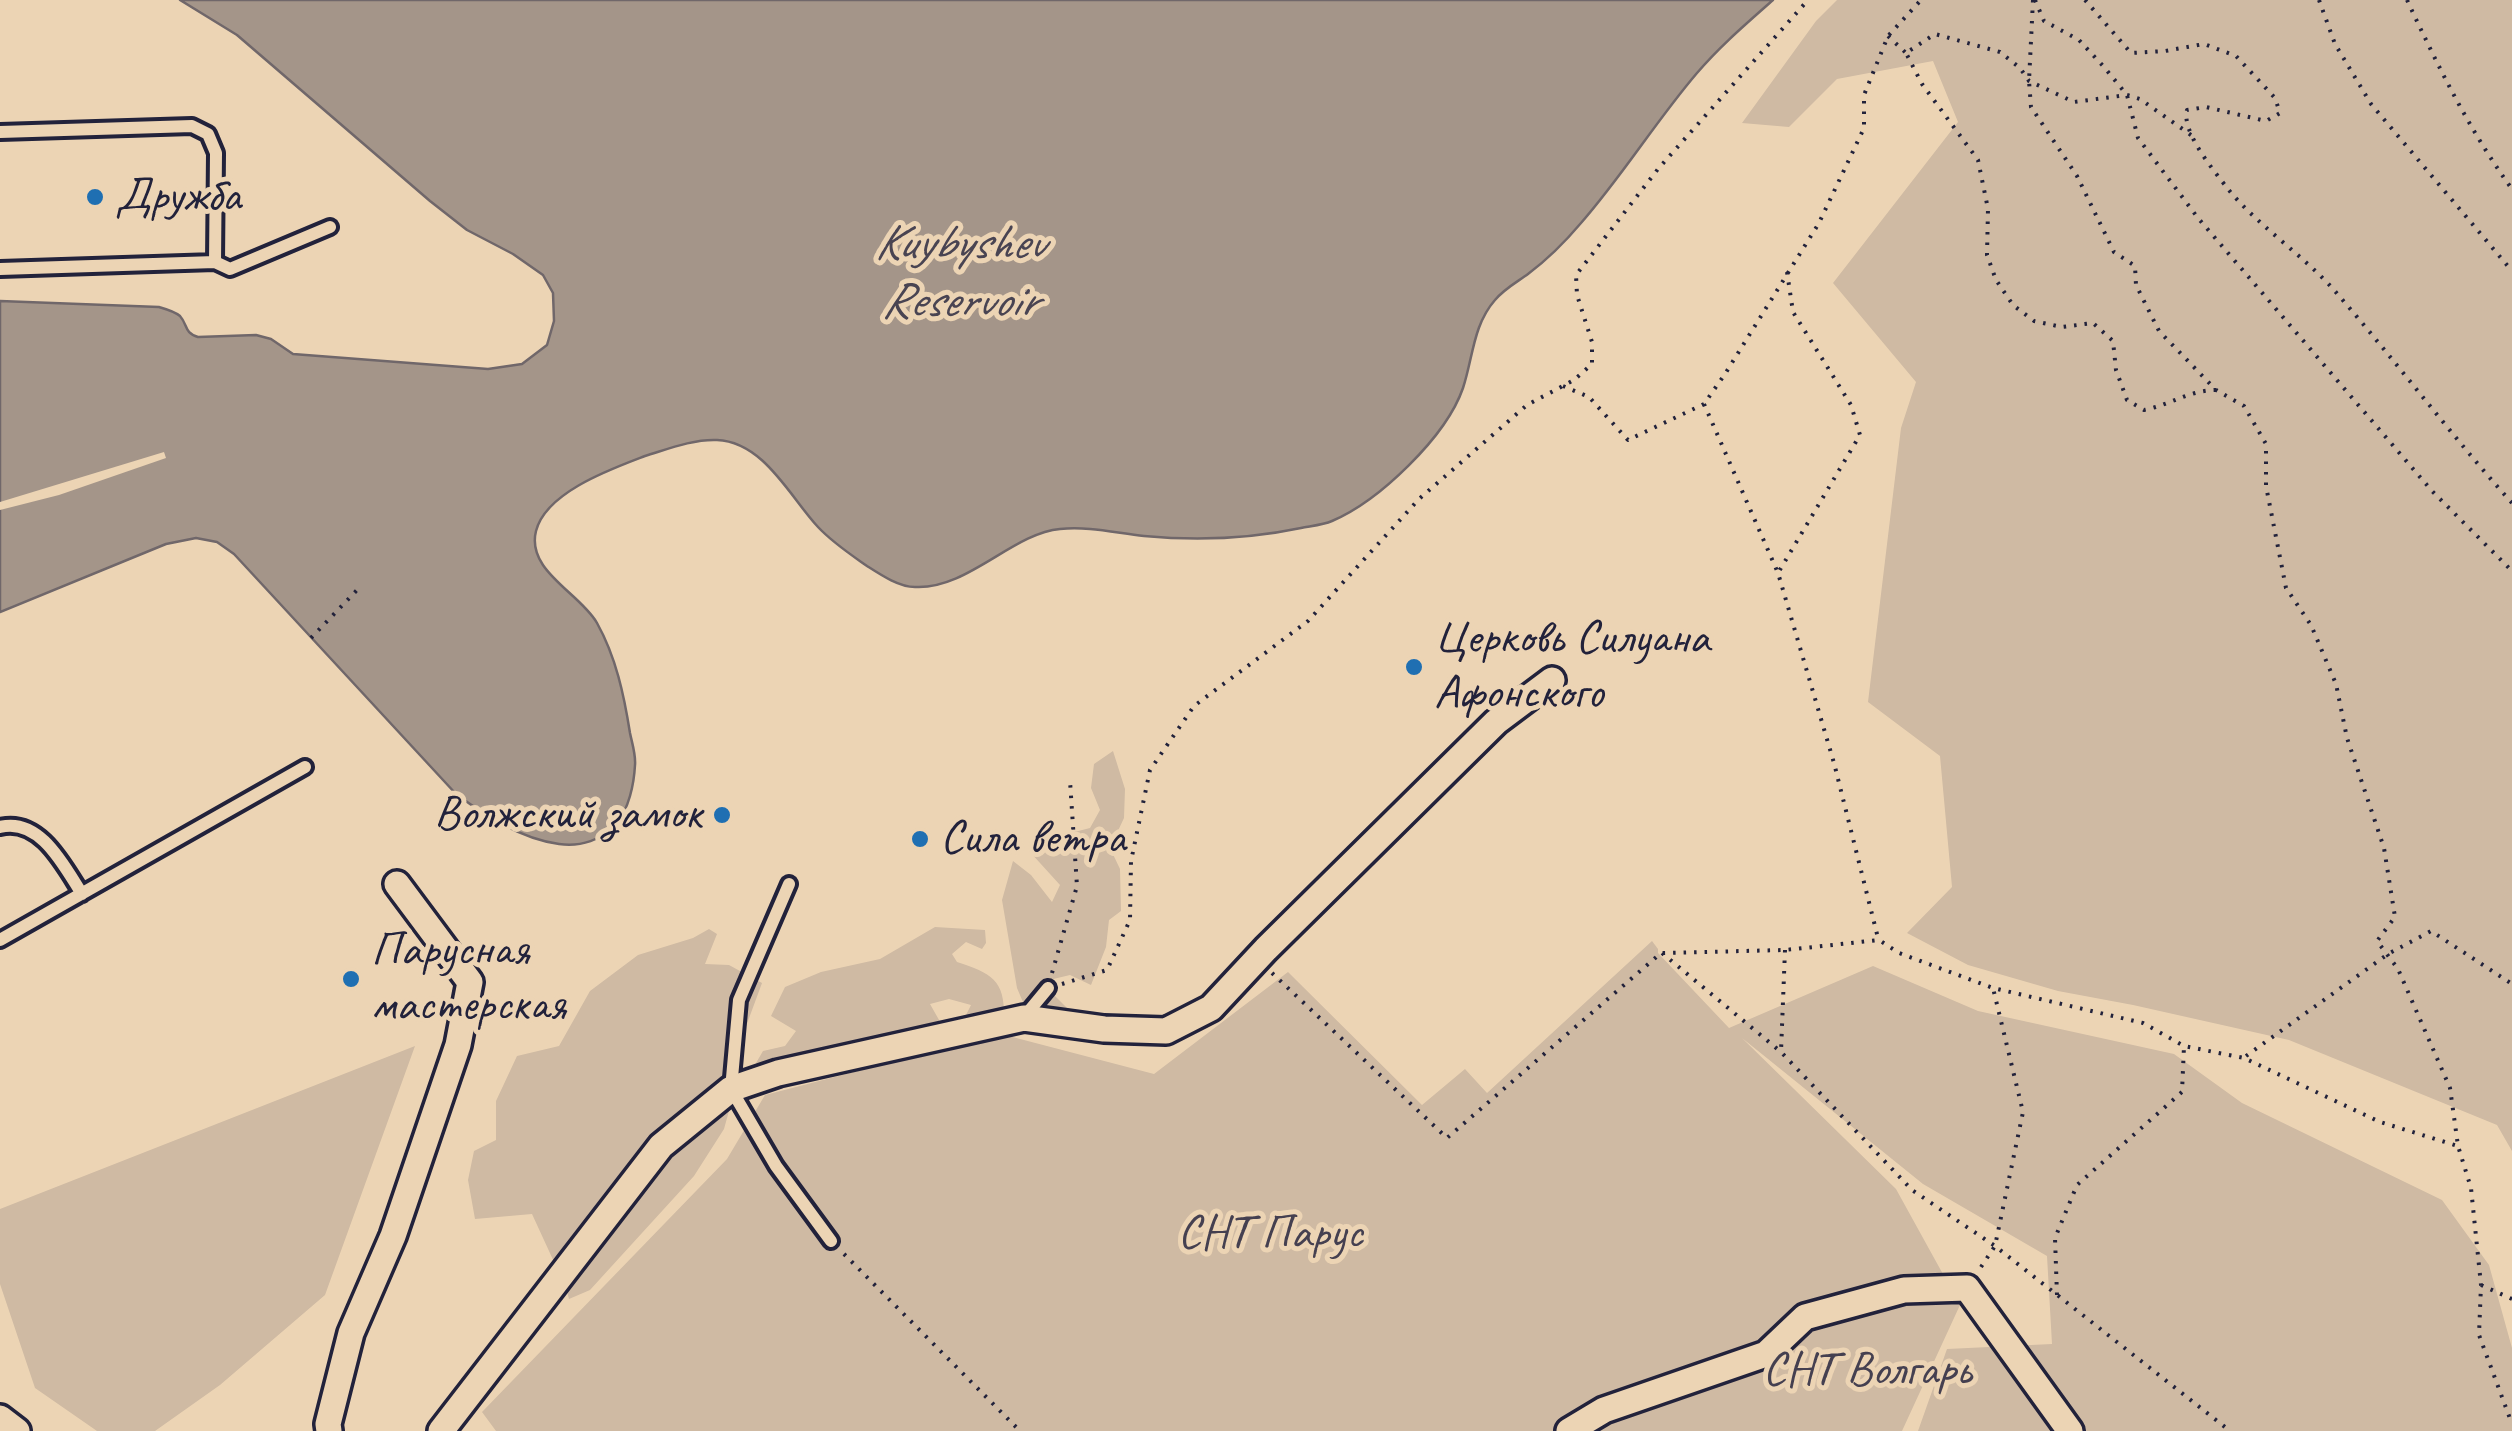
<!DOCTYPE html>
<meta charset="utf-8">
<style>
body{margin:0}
canvas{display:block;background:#ecd4b4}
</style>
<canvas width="2512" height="1431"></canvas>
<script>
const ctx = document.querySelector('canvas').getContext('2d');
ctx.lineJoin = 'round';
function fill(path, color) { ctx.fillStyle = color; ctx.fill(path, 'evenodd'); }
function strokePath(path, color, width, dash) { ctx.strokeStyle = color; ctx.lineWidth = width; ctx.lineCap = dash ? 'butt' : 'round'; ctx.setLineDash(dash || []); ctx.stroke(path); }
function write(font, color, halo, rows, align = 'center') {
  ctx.font = font + ' Caveat,sans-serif'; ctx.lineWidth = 10; ctx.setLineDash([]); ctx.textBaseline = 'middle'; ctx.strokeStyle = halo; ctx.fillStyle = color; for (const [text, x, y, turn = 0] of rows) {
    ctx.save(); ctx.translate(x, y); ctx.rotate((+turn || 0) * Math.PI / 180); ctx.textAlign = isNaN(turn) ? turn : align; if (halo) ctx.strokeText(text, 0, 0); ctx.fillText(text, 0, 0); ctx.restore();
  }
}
fill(new Path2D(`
 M1837 0H2512V1151L2497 1125 2289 1040 2133 1005 2058 991 1968 965 1907 933 1952 887 1940 756 1868 702 1901 428 1916 382 1833 283 1958 122 1933 61 1837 79 1789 127 1742 123 1816 21Z
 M1113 751 1125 789 1124 818 1110 848 1120 869 1121 911 1109 920 1106 947 1091 985 1070 975 1041 982 1073 1014 1034 1028 1017 988 1002 900 1013 861 1031 875 1052 902 1060 885 1030 852 1043 840 1090 828 1100 810 1091 788 1094 764Z
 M935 927 985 930 986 943 982 949 966 942 952 954 957 962C991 973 1005 980 1004 1017L964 1019 971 1005 949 999 930 1004 943 1027 772 1084 756 1063 763 1051 785 1046 796 1031 771 1016 785 987 821 972 880 959Z
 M709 929 717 934 705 964 729 965 762 983 741 1040 740 1071 724 1129 694 1176 590 1290 569 1299 566 1288 532 1214 475 1219 468 1180 474 1151 496 1140V1101L517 1056 559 1046 590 991 638 955 693 938Z
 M1652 941 1658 949V953L1729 1028 1873 966 1978 1011 2174 1054 2242 1103 2442 1200 2489 1265 2512 1348V1431H1918L1947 1349 2052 1344 2047 1256 1923 1184 1742 1038 1896 1189 1960 1305 1902 1431H496L482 1412 727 1159 765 1095 1001 1034 1154 1074 1288 972 1422 1105 1465 1069 1487 1093Z
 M415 1046 325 1295 220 1385 155 1431H97L35 1388 0 1284V1209Z`), '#cfbaa3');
const water = new Path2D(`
 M180 0H1773C1747 23 1720 46 1697 73 1656 121 1623 175 1581 223 1565 242 1548 259 1528 274 1517 282 1504 289 1495 300 1473 325 1473 358 1463 388 1446 437 1379 501 1332 521 1323 525 1311 526 1301 528 1249 539 1198 541 1144 536 1116 533 1088 526 1060 529 1013 533 967 590 915 587 899 587 881 575 867 566 850 554 833 543 818 527 790 497 764 442 717 440 693 439 668 449 645 456 611 469 546 492 536 531 526 571 580 593 597 623 616 657 624 695 630 733 632 743 636 755 635 765 634 784 629 809 616 824 602 840 581 847 559 844 521 839 486 816 456 794L234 554 217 542 196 538 166 544 0 612V301L159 307C166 309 174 311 180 316 188 325 184 333 198 337L256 335 271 339 293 354 488 369 522 364 547 345 554 321 553 293 543 275 513 254 467 230 430 201 237 35Z`);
fill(water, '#a49589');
strokePath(water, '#70676a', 2.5);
fill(new Path2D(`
 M164 452 166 458 59 495 0 510V502Z`), '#ecd4b4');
const lane = new Path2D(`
 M0 132 192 126 208 134 216 153 215 262
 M0 269 215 262 230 269 330 227
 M0 827C40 817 64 866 82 894
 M789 884 739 1000 731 1089 776 1166 831 1241
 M0 940 305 767
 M1024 1017 1048 988`);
const street = new Path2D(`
 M0 1418 17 1431
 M329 1431 328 1424 351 1333 393 1236 458 1045 470 982 397 884
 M441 1431 661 1146 731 1089 778 1073 1024 1018 1104 1029 1166 1031 1211 1008 1266 949 1496 722 1552 680
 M1569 1431 1604 1410 1766 1354 1805 1317 1904 1290 1967 1288 2070 1431`);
strokePath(lane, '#22223b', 20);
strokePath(street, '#22223b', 32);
strokePath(new Path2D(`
 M2033 0 2029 81 2031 107 2077 176 2114 252 2135 266 2136 285 2159 331 2216 390 2244 406 2266 444V486L2286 588 2311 625 2336 684 2347 738 2384 848 2395 917 2377 941 2398 969 2450 1088 2458 1146 2471 1188 2481 1285 2479 1335 2512 1424
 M2035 0 2044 21 2079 40 2104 67 2127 95 2138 138 2198 218 2432 491 2512 571
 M2085 0 2131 53 2165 51 2204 44 2236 56 2275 98 2280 113 2266 121 2206 107 2187 110C2181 132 2215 172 2228 189 2257 225 2303 255 2334 290 2395 360 2450 434 2512 503
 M2319 0 2335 44 2371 104 2512 271
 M2407 0C2438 66 2469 130 2512 189
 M1888 36 1906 53
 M2191 135 2140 99 2127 95 2074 102 2029 81 2020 68 2000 52 1935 34 1906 53 1922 84 1978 160 1988 209 1987 255 1996 280 2013 305 2034 321 2062 327 2093 323 2113 341 2116 370 2127 400 2144 410C2170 405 2190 390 2216 390
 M1787 272 1793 312 1851 405 1860 435 1778 573 1834 763 1878 938
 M1563 386 1589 397 1628 440 1704 404 1725 374 1819 223 1864 128V95L1888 36 1921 0
 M1704 404 1778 573
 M311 638 358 589
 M1785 950 1781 1052 1912 1190 1995 1246 2230 1431
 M1662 953 1781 1052
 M1052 973 1077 886 1070 781
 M1272 973 1447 1138 1661 953 1785 950 1879 940 1899 953 1993 988 2143 1023 2184 1046 2244 1058 2380 1122 2458 1146
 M1062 984 1107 970 1130 920 1131 861 1150 770 1194 706 1308 621 1419 499 1527 405 1574 380 1592 364V342L1577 295 1576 275 1658 169 1808 0
 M2246 1056 2388 954 2431 931 2512 984
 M844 1254 1020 1431
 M1981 1267 1995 1246 2023 1112 1993 988
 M2481 1285 2512 1299
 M2057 1295 2055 1238 2077 1185 2182 1092 2184 1046`), '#22223b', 4, [2.5, 8]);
strokePath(lane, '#ecd4b4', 12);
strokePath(street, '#ecd4b4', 25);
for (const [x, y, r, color] of [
 [95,197,10,"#1f6fb2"],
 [1414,667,10,"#1f6fb2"],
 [722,815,10,"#1f6fb2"],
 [920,839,10,"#1f6fb2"],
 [351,979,10,"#1f6fb2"]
]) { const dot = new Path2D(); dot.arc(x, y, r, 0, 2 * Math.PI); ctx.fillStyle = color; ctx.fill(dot); strokePath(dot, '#ecd4b4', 4); }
write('48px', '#22223b', '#ecd4b4', [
 ["Дружба",115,197],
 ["Церковь Силуана",1434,639],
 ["Афонского",1434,694],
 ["Волжский замок",702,815,"right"],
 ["Сила ветра",940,839],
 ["Парусная",371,951],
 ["мастерская",371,1006]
], 'left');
write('48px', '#454050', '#ecd4b4', [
 ["СНТ Парус",1270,1234],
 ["СНТ Волгарь",1867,1371]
]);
write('italic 50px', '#494452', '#ecd4b4', [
 ["Kuybyshev",959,245],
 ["Reservoir",959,303]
]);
</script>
